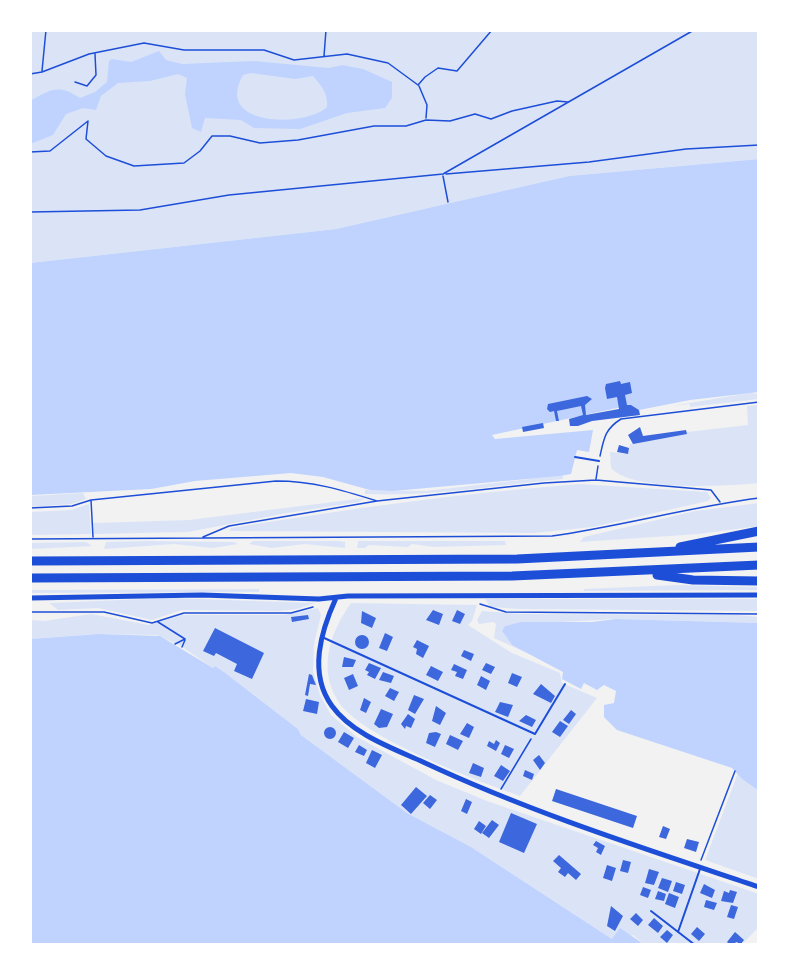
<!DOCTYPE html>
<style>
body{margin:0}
#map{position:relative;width:789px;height:975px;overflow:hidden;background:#f2f2f2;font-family:"Archivo Narrow",sans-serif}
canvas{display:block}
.frame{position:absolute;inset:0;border:32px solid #fff;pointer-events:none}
</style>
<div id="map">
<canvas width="789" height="975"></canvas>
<div class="frame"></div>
</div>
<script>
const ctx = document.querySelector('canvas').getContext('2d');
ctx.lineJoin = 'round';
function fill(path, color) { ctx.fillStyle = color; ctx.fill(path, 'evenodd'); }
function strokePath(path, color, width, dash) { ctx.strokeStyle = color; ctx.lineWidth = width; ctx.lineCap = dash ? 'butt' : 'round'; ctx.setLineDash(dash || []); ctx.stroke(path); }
fill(new Path2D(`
 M30 30H759V159L569 176 336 229 30 263Z
 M749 393 759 394V399L690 407V404L672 406Z
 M759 405V483C728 486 632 492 611 468L610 452 628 454 630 444 686 434 687 432 748 425 747 406Z
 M563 475V479C498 485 431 497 365 494V490L426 491Z
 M580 484 707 492 711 498 708 501 593 527 534 533 229 531 231 528C347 509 463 493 580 484Z
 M83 493 86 499 72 504 30 507V496Z
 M365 498 359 502 287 513 188 532 94 534 93 523 189 520Z
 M759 503V526L699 534 580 542 584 537 695 511Z
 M89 504 91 534 30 535V512L71 510Z
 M146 541 234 542 238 544 213 548 174 544 104 549 106 542Z
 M253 541H339L345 542V548L305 544 272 548 249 544Z
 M358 541H505L506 545 434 547 412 544 408 547 369 545 365 548H357Z
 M86 542 92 546 30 549V543Z
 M677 585 759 587V590L584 591V589Z
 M259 589V592L30 593V590Z
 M169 598 315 603 297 609 279 611 182 610 152 620 98 608 58 610 49 603Z
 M485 599H759V611L519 609 490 607Z
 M351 603 477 605 472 621 468 625 512 653 560 673 562 683 597 698 520 796C478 781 360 737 338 701 317 668 331 631 351 603Z
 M318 608 321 615 314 644 313 671 320 695 331 715 357 737 436 780 487 801 759 894V927L741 945H645L633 935 612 939 471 847 407 813 301 735 298 729 224 672 215 666 213 668 181 646 157 635 95 634 30 639V620L44 621 91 614 149 625 182 615H284Z
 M482 611 520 614 738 615 759 617V623L616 619 508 625 502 631 512 645 533 654 531 655 494 638 496 624 493 622 479 624 477 620Z
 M738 773 742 779 759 791V879L705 860Z`), '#dbe4f7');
fill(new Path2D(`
 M159 51 166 60 182 64 254 61 329 68 342 65 363 69 392 82V98L385 108 347 113 300 129 254 128 241 120 205 118 201 132 192 128 185 94 187 78 178 74 150 81 118 83 101 96 96 110 83 108 66 114 53 135 30 144V101C51 89 59 84 80 98L95 92 107 82 109 61 112 59 131 62ZM251 73 295 79 313 76C322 86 328 94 327 107 307 127 213 128 243 75Z
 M759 159V392L690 400 639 410 631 405 492 435 495 439 593 430 589 452 577 450 571 474 560 476 393 491 370 490 323 477 291 473 195 481 151 489 30 495V263L336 229 569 176Z
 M616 619 759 623V791L742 779 732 768 617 730 604 717V705L614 703 616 691 604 685 597 690 584 683 581 689 562 679 563 672 512 645 502 631 505 626 521 622H592Z
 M98 634 160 636 213 668 215 666 224 672 298 729 301 735 407 813 471 847 612 939 620 928 645 945H30V639Z`), '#bfd3fe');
fill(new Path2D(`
 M620 381 621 384 630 382 632 393 625 395 627 405H631L639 410 640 415 592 421 578 426H570L569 419 583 415 581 406 557 411 559 421H556L554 411 550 412 547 409 548 404 587 396 592 399 585 405 586 415 619 409 617 397 607 399 605 388 606 384Z
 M543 423 544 428 523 432 522 427Z
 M640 427 643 436 686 430 687 434 633 444 628 435Z
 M619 445 629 448 628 454 617 452Z
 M433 610 443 614 439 625 426 620Z
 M457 610 465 614 460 624 452 621Z
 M362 611 376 618 372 628 361 623Z
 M308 615 309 619 292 622 291 617Z
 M215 628 264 653 252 679 234 671 237 664 216 653 214 656 203 651Z
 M385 633 393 637 387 651 379 648Z
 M355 642a7 7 0 1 1 14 0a7 7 0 1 1-14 0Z
 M417 640 429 646 423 658 416 654 417 649 413 647Z
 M464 650 474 654 471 661 461 656Z
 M344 657 356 660 353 667H342Z
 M369 663 381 668 375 679 367 675 369 672 365 670Z
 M486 663 495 667 491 674 482 670Z
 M454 664 467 670 463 679 455 676 457 672 451 670Z
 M431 666 443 672 438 681 426 675Z
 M383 672 394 676 391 683 379 680Z
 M512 673 522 677 517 687 508 683Z
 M309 674 312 675 316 685 310 684 308 696 305 695Z
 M353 674 358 686 349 690 344 678Z
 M481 676 490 681 486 690 477 685Z
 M541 684 555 696 551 703 533 694Z
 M390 688 399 692 394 701 385 696Z
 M414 695 424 699 415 714 408 710Z
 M364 698 371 702 366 713 360 710Z
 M306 699 319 702 317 714 303 711Z
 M500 702 513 705 508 717 495 712Z
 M436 706 446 713 440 725 432 721Z
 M381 709 393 714 387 727 379 728 374 724Z
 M571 710 576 714 569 724 563 720Z
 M408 714 415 719 411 728 406 726 405 729 401 724Z
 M526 715 536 720 532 727 519 721Z
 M560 721 568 726 560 737 552 732Z
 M467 723 474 727 469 738 460 734Z
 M324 733a6 6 0 1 1 12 0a6 6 0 1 1-12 0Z
 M344 732 354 738 348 748 338 742Z
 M436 732 441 734 435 747 426 743 429 733Z
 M450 735 463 741 458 750 446 744Z
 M496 740 500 743 496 751 487 746 489 741 494 744Z
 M359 745 367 750 364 756 355 752Z
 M505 745 514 749 509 758 501 754Z
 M372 750 382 755 375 768 366 763Z
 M539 755 545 763 540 770 533 760Z
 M473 763 484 768 481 777 469 773Z
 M501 765 510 771 503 781 494 776Z
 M525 770 534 774 532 780 523 776Z
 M416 787 427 796 411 814 401 805Z
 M556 789 637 816 633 828 552 801Z
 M430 795 437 800 430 809 423 803Z
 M466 799 472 802 467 814 461 811Z
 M511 813 537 824 524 853 499 842Z
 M492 820 499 825 489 838 482 833Z
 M479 821 486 826 481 834 474 829Z
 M663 826 670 829 666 839 659 837Z
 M687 839 699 842 696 852 684 848Z
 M596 841 605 846 601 855 596 852 598 848 593 845Z
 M559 855 581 874 576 880 568 873 565 877 558 872 561 868 553 861Z
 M623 860 631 862 628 873 620 871Z
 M607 865 616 868 612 881 603 878Z
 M649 869 659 872 654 885 645 883Z
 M662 878 672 881 668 892 658 888Z
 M676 882 685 885 682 894 673 891Z
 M704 884 715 890 712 898 700 893Z
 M643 887 651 890 648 898 640 895Z
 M730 890 737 892 733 903 721 901 724 891 729 893Z
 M658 891 666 894 664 901 655 899Z
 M669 893 679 897 675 908 665 904Z
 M706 900 717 903 714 910 704 907Z
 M731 905 738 907 734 919 727 917Z
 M611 906 623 916 615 931 607 926Z
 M636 913 643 920 638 926 630 919Z
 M654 918 663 926 658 933 648 925Z
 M697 927 705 934 699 941 691 934Z
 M667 930 673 935 667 943 660 937Z
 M735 932 744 940 740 945 737 942 730 945 727 942Z`), '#3d67dc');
strokePath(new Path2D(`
 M324 56 326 30
 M42 71 46 30
 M30 74 42 72 89 54 144 43 184 50H264L294 60 347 54 388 63 418 85 425 77 438 68 457 71 492 30
 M75 82 87 86 96 75 95 54
 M419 86 427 105 426 118
 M30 152 50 151 88 121 86 139 106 156 134 166 184 163 200 151 212 136H230L260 143 298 140 374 126H406L426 120 450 121 475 114 491 119 512 111 557 101 568 102
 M446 174 589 162 686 149 759 145
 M443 176 448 202
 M30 212 140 210 229 195 443 174 694 30
 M600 456C604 438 605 429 621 419L759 402
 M596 479 598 466
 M91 500 93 537
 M30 508 72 506 91 500 276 481C313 481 342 490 377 501
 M203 537 229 526 377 501 544 483 596 480 711 490 720 502
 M30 539 552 536C622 526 689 507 759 498
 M480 604 506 612 759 614
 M30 612H104L152 623 184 613H291L313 607
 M158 622 185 639 175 644
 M182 647 185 640
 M501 789 531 739
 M701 860 735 771`), '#1d4ed8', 1.5);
strokePath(new Path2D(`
 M575 457 599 461
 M322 637 535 734 565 684
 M651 911 695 945
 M678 932 700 869`), '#1d4ed8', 2);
strokePath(new Path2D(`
 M30 598 202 595 319 599 348 596 759 595
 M336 598C321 631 308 673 332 706 352 734 392 748 423 762 532 813 646 849 759 887`), '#1d4ed8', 5);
strokePath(new Path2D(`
 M680 547 759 531
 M30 561 517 559 759 547
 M657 575 693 580 759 581
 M30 578 512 576 759 565`), '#1d4ed8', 9);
</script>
